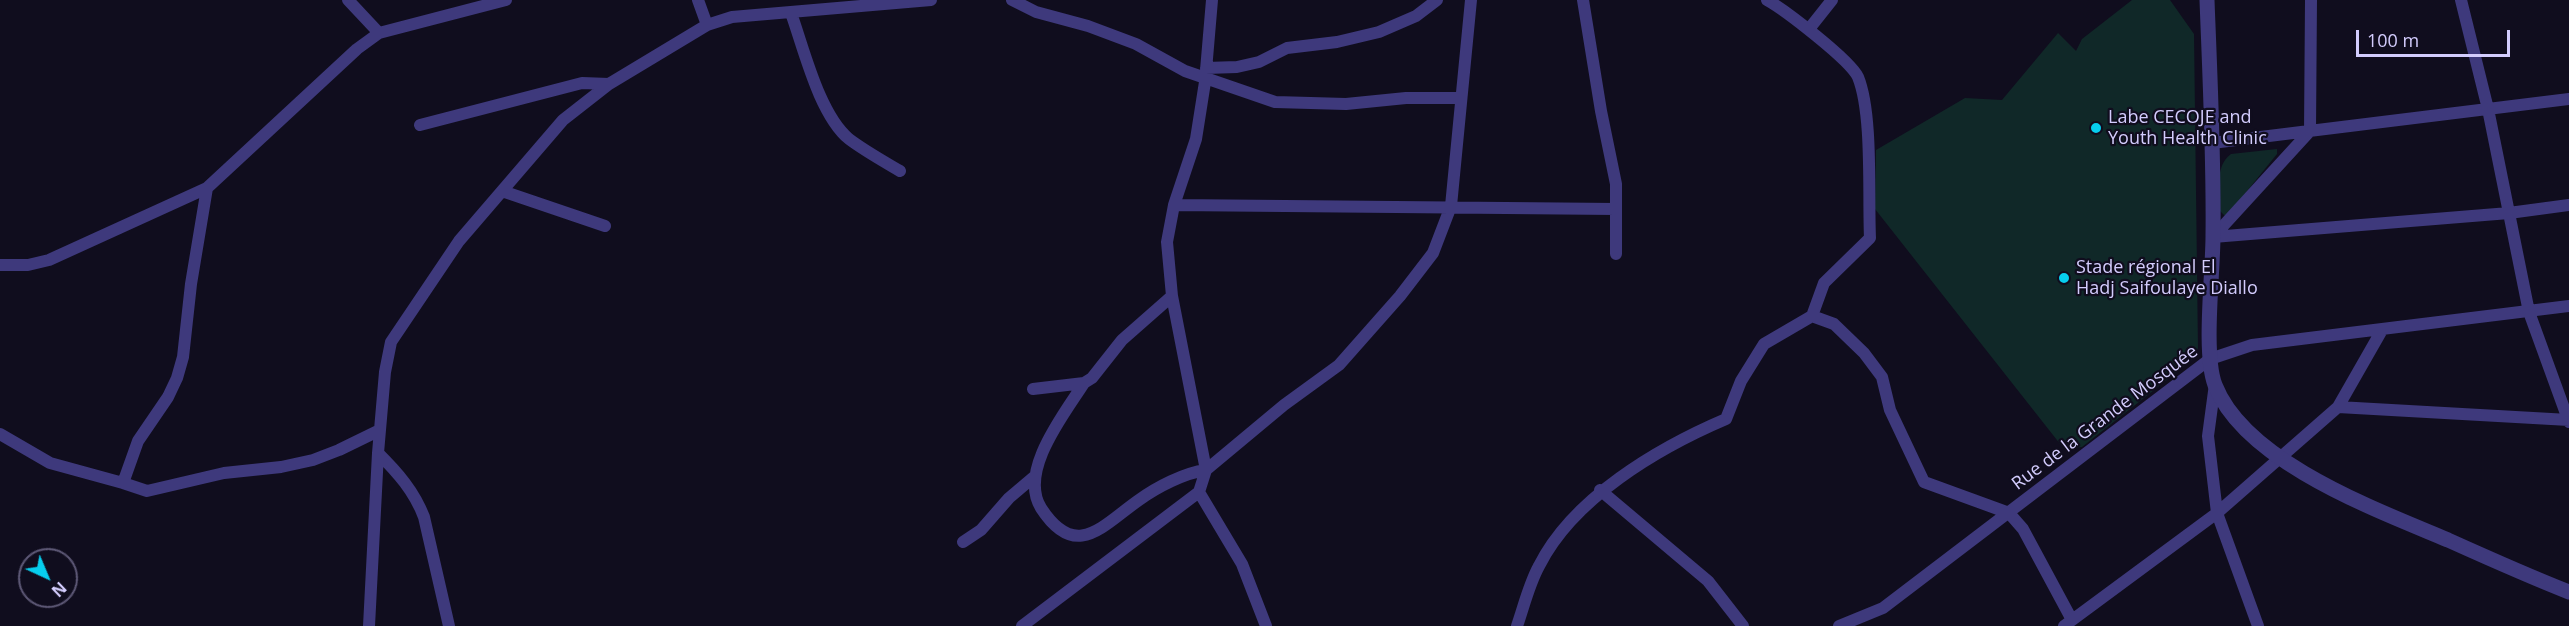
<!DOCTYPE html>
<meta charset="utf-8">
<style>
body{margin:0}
#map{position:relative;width:2569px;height:626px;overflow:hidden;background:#100d1e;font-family:"Open Sans",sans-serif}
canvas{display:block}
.north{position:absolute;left:18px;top:548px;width:60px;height:60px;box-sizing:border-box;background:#100d1e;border:2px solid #5e5977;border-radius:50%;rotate:136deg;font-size:16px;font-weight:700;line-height:24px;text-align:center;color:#d3ccfd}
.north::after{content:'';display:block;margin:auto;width:21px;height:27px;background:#07ceee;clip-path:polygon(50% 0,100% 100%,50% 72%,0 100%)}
.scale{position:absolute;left:2356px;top:30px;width:154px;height:27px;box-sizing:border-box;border:3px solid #d3ccfd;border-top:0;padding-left:8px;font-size:18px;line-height:21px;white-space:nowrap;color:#d3ccfd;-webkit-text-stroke:4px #100d1e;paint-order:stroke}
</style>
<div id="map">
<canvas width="2569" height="626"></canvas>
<div class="north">N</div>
<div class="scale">100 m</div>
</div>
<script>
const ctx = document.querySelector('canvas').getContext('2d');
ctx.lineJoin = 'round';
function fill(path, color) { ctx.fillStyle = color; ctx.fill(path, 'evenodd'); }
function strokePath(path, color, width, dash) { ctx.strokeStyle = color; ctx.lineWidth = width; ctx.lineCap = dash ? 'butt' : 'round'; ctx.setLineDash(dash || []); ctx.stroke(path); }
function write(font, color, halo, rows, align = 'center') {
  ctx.font = font + ' "Open Sans",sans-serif'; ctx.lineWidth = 4.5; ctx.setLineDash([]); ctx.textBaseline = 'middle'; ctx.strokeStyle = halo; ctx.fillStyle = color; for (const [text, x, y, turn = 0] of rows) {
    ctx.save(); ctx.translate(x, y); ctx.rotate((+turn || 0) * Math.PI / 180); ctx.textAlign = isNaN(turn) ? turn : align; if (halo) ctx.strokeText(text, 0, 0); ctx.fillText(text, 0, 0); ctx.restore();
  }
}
fill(new Path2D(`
 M2132 0H2170L2194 34 2198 348 2192 360 2082 447 2064 449 1875 209 1876 150 1965 98 2002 100 2058 33 2076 51 2082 39Z
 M2277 149V154L2226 217 2220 211C2220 191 2214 167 2231 154Z`), '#102828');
strokePath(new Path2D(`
 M348 0 379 33
 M698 0 707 25
 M1012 0 1036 12 1088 26 1136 44 1185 71 1275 102 1346 104 1406 98H1461
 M1583 0 1601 111 1616 184V254
 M1767 0C1785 10 1850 60 1858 77 1873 114 1868 195 1870 238L1824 283 1812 316
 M2461 0 2488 109 2529 312 2569 422
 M791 13C804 49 819 114 849 139 865 151 883 161 900 171
 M1809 29 1832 0
 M1206 68 1237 67 1259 62 1287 48 1337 42 1379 32 1416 16 1437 0
 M420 125 582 83 609 84
 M2212 143 2569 99
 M502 191 605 226
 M1174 205 1616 209
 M2213 237 2509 213 2569 205
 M2213 237 2310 131 2311 0
 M0 265H28L49 260 207 188
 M1084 383C1065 413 1018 471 1041 508 1076 562 1103 525 1139 500 1157 487 1184 473 1206 470L1172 296 1167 242 1174 205 1196 139 1205 82 1212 0
 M2215 384 2208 436 2217 513 2258 626
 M1033 389 1084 383 1092 378 1122 340 1172 296
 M2338 407 2569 420
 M0 434 50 463 123 483 138 441 168 397 177 378 183 357 191 284 207 188 357 49 379 33 506 0
 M378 453C398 473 414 491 424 517L449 626
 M123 483 147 491 224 473 281 467 313 460 339 450 380 430
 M1600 490 1708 581 1743 626
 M963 542 981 530 1009 498 1035 476
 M369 626 378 453 385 372 391 342 459 241 563 120 609 84 707 25 732 17 931 0
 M1022 626 1199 492
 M1266 626 1242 564 1199 492 1206 470 1284 405 1339 365 1400 296 1433 253 1451 206 1471 0
 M1517 626C1524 606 1529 584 1539 566 1573 498 1658 448 1726 419L1741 381 1764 344 1812 316 1834 324 1864 353 1882 377 1890 410 1924 482 2009 513 2023 529 2072 620
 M1839 626 1883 608 2210 359 2252 345 2569 306
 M2064 626 2217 513 2338 407 2382 330`), '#3e397c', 12);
strokePath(new Path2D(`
 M2207 0C2210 79 2214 157 2213 236 2213 273 2203 354 2215 385 2245 462 2377 510 2448 540 2488 558 2528 576 2569 592`), '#3e397c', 15);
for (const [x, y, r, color] of [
 [2096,128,6,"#07ceee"],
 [2064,278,6,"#07ceee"]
]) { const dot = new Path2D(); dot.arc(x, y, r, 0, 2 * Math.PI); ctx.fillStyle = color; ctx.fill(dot); strokePath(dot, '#100d1e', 2); }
write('18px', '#d3ccfd', '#100d1e', [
 ["Labe CECOJE and",2108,118],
 ["Youth Health Clinic",2108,139],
 ["Stade régional El",2076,268],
 ["Hadj Saifoulaye Diallo",2076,289]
], 'left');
write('18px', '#d3ccfd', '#100d1e', [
 ["Rue de la Grande Mosquée",2105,418,-37]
]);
</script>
